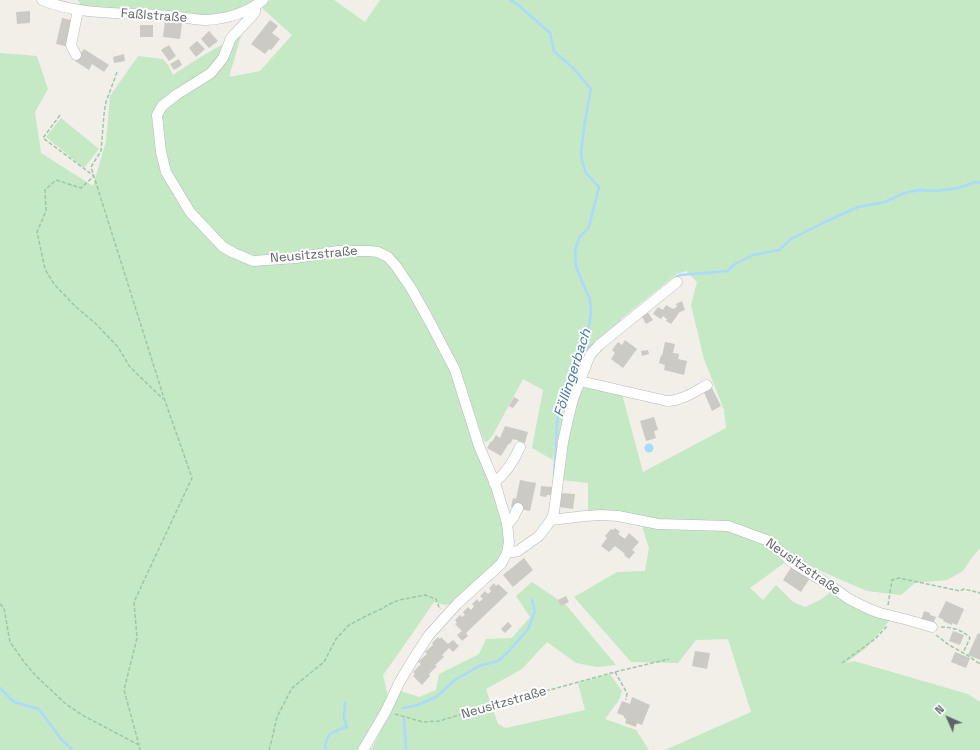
<!DOCTYPE html>
<meta charset="utf-8">
<style>
body{margin:0}
#map{position:relative;width:980px;height:750px;overflow:hidden;background:#f1efe8;font-family:"Space Grotesk",sans-serif}
canvas{display:block}
.north{position:absolute;left:928px;top:698px;width:40px;height:40px;-webkit-text-stroke:3px #fff;paint-order:stroke;rotate:315deg;font-size:11px;font-weight:700;line-height:16px;text-align:center;color:#5f6368}
.north::after{content:'';display:block;margin:auto;width:14px;height:18px;background:#5f6368;clip-path:polygon(50% 0,100% 100%,50% 72%,0 100%)}
</style>
<div id="map">
<canvas width="980" height="750"></canvas>
<div class="north">N</div>
</div>
<script>
const ctx = document.querySelector('canvas').getContext('2d');
ctx.lineJoin = 'round';
function fill(path, color) { ctx.fillStyle = color; ctx.fill(path, 'evenodd'); }
function strokePath(path, color, width, dash) { ctx.strokeStyle = color; ctx.lineWidth = width; ctx.lineCap = dash ? 'butt' : 'round'; ctx.setLineDash(dash || []); ctx.stroke(path); }
function write(font, color, halo, rows, align = 'center') {
  ctx.font = font + ' "Space Grotesk",sans-serif'; ctx.lineWidth = 4; ctx.setLineDash([]); ctx.textBaseline = 'middle'; ctx.strokeStyle = halo; ctx.fillStyle = color; for (const [text, x, y, turn = 0] of rows) {
    ctx.save(); ctx.translate(x, y); ctx.rotate((+turn || 0) * Math.PI / 180); ctx.textAlign = isNaN(turn) ? turn : align; if (halo) ctx.strokeText(text, 0, 0); ctx.fillText(text, 0, 0); ctx.restore();
  }
}
fill(new Path2D(`
 M78 0H254L245 6 217 15H201L82 8Z
 M270 0H334L365 22 380 0H980V548L971 559 963 571 947 580 915 583 901 595 867 591 791 558 750 588 763 600 776 585 793 602 805 607 820 600 833 590 890 620 866 648 846 663 854 661 968 694 980 702V750H665L751 712 728 639 696 640 678 663 631 662 574 597 617 572 645 571 649 548 641 523 588 514V483L562 480 565 457 579 393 584 388 593 387 622 394 643 472 726 428 724 410 704 359 691 305 697 282 686 271 677 274 621 319V325L593 349 560 436 555 443 553 460 532 448 543 390 523 379 494 433 489 440 485 442 482 436 461 372 415 284 405 287 442 353 456 384 490 482 505 531 504 549 499 560 453 603 445 605 434 602 396 657 383 675 388 697 368 733 357 750H0V53L37 56 48 89 35 112 41 153 93 186 106 141 110 96 138 56 163 59 168 65 173 75C195 60 217 46 241 36L229 77 260 71 292 35 262 8Z
 M61 118 99 149 84 168 46 137Z
 M532 582 566 605 616 665 597 667 576 663 547 642 522 669 486 689 498 724 506 728 585 710 578 683 610 674 622 691 619 700 605 719 636 730 649 750H371L401 691 419 697 436 690 439 674 479 654 486 639 512 638 530 617 516 596Z`), '#c5e8c5');
fill(new Path2D(`
 M644.5 448a4.5 4.5 0 1 1 9 0a4.5 4.5 0 1 1-9 0Z`), '#aadaff');
strokePath(new Path2D(`
 M510 0 517 4 550 33 554 51 573 68 591 89 585 121 581 153 582 161 586 173 599 187 589 227 579 238 575 251 576 266 582 282 590 299 591 313 589 325 583 352 565 392 557 421 556 445 554 476
 M675 278 680 275 727 271 735 264 753 255 779 250 791 239 825 222 858 207 885 202 904 193 920 190 934 191 959 188 975 182 980 183
 M583 351 594 344
 M0 688 14 702 39 709 61 739 73 750
 M403 708 418 705 436 697 455 680 479 666 498 661 509 651 528 629 535 611 532 600
 M404 719 406 750
 M325 750C326 733 331 732 347 727L344 718 345 703`), '#aadaff', 2.5);
fill(new Path2D(`
 M30 11V23L17 24 16 12Z
 M62 18 75 21 69 47 56 44Z
 M270 20 278 26 272 33 280 39 271 50 269 49 265 54 251 44Z
 M165 21 182 23 180 39 163 37Z
 M140 25H153V37H140Z
 M209 31 218 41 209 48 201 39Z
 M197 41 205 49 196 57 189 48Z
 M169 45 176 56 169 61 161 50Z
 M84 49 109 65 104 72 92 64 89 70 75 61Z
 M124 54 125 61 114 63 113 57Z
 M179 59 182 65 174 70 170 64Z
 M682 301 685 310 678 313H679L671 324 666 321 667 319 663 316 661 319 653 314 658 307 663 310 666 305 673 309 677 307 676 304Z
 M647 311 653 320 646 324 641 315Z
 M625 340 637 349 623 368 611 359 615 353 612 350 618 342 622 345Z
 M665 342 675 344 673 353 679 354 678 359 687 361 684 375 664 370 665 365 659 363 661 355 662 356Z
 M648 350 649 354 642 356 641 351Z
 M712 388 721 406 712 411 704 392Z
 M514 397 519 400 513 408 509 406Z
 M654 417 658 430 654 431 656 438 646 441 640 421Z
 M505 426 528 432 525 443 513 439 510 444 509 443 501 456 487 448 491 441 492 442 496 435 500 438Z
 M520 480 536 483 530 511 511 507 513 498 516 499Z
 M541 486 552 487 551 495H547L546 497 540 496Z
 M561 493 575 494 573 509 559 507Z
 M615 528 620 532 618 534 625 539 629 533 639 542 632 550 635 552 629 559 624 555 625 554 615 546 609 552 601 546 607 538 605 536 611 529 613 530Z
 M524 558 533 570 513 587 503 575Z
 M792 566 810 578 801 592 783 580Z
 M494 583 496 586 498 584 508 593 466 633 468 636 462 641 457 635 462 631 455 624 457 623 455 620 460 615 462 617 465 615 463 612 468 607 471 610 474 606 472 604 477 599 479 602 483 599 480 596 485 591 488 594 491 591 489 588Z
 M566 596 569 602 561 606 558 600Z
 M946 601 964 609 957 625 952 623V625L943 621 944 620 938 617Z
 M924 611 930 613V615L936 617 933 624 921 620Z
 M508 622 512 626 505 633 501 629Z
 M953 631 964 635 960 645 949 641Z
 M978 633 980 634V660L968 655Z
 M438 637 440 639 441 637 448 644 453 640 459 646 453 652 449 648 442 655 444 657 435 665 437 666 429 674 430 676 422 685 413 676 415 674 413 672 421 664 418 662 427 654 425 652 433 645 432 643Z
 M695 651 710 653 707 669 692 666Z
 M955 652 970 658 966 668 951 662Z
 M632 697 650 705 642 725 637 723 636 727 625 723 626 719 624 718V716L617 713 622 701 630 704Z`), '#cccac5');
const minor = new Path2D(`
 M42 0C74 13 109 13 143 14 164 15 184 18 205 20 225 19 247 13 263 0
 M255 6V12L252 16 231 38 223 58 211 73 176 95 162 106 157 115 161 152 166 172 190 212 223 247 234 253 253 261 296 258 338 251H369L378 252 388 257 396 266 411 288 431 324 455 370 479 446 496 486 507 523 509 542 507 553 501 564 457 604 429 635 412 661 399 683 386 711 363 750
 M76 55 71 45 78 10
 M580 381 667 401C681 401 694 392 707 385
 M494 483C506 473 514 461 520 447
 M551 520 585 516 601 515 618 516 658 524 728 526 769 541 793 563 831 586 849 599 869 609 880 613 908 620 932 627
 M507 525 513 518 518 508
 M507 553 518 551 539 536 551 520 554 512 563 442 568 419 573 399 588 360 591 354 599 345 677 282`);
strokePath(minor, '#b5b8bc', 11);
strokePath(new Path2D(`
 M117 72 106 102 104 114 101 151 91 167 163 395 192 478 134 602 137 638 124 690 139 745
 M60 115 43 138 94 176 81 188 56 180 45 190 46 211 37 232 45 269 54 284 75 306 96 324 118 347 130 367 163 399
 M0 604 4 608 10 642 24 662 36 676 66 704 82 715 139 745 140 750
 M888 605 892 580 899 578 960 591 964 589 980 593
 M941 627C950 627 964 630 970 638L963 653
 M936 635 949 645 967 655 980 664
 M842 663 875 639 888 625
 M615 672 627 693 626 700
 M395 714 423 722 439 721 466 713 615 672 669 659
 M269 750 272 739 277 717 292 688 324 662 336 639 349 625 368 615 381 609 390 604 399 600 425 595 436 599 439 607 441 609`), '#9cc7a9', 1.5, [4, 2]);
strokePath(minor, '#fff', 10);
write('13px', '#5f6368', '#fff', [
 ["Faßlstraße",154,16,4],
 ["Neusitzstraße",314,255,-5],
 ["Neusitzstraße",803,567,35],
 ["Neusitzstraße",504,703,-16]
]);
write('italic 14px', '#4174aa', '#fff', [
 ["Föllingerbach",573,373,-72]
]);
</script>
